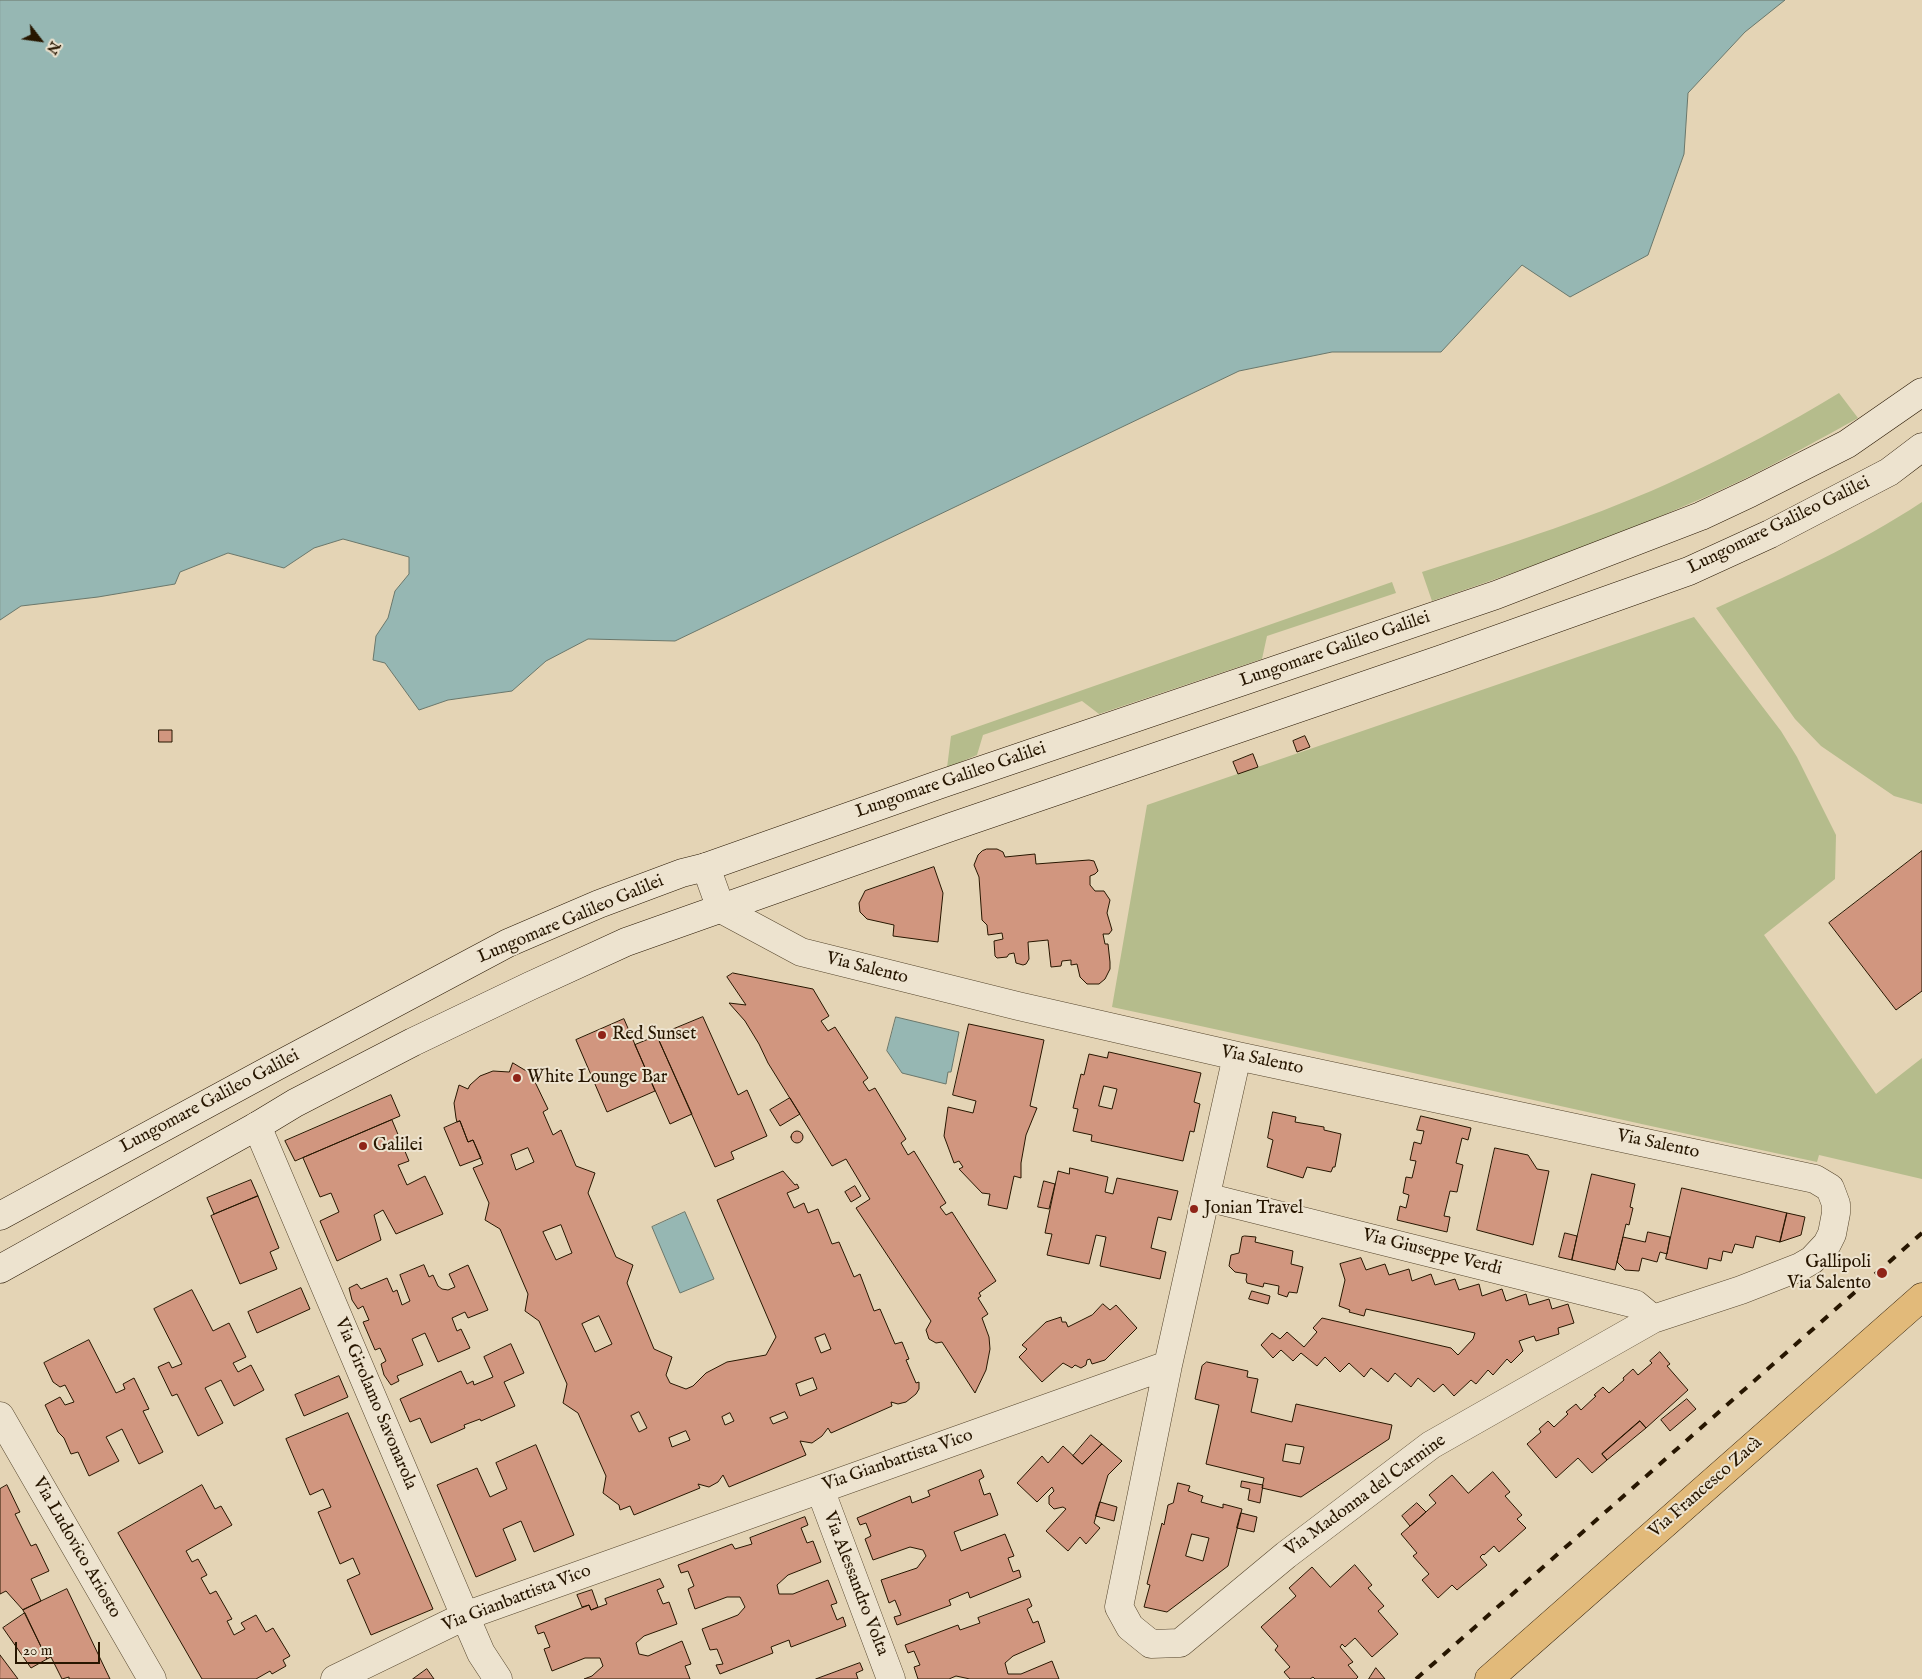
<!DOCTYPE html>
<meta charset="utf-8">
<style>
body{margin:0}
#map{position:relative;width:1922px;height:1679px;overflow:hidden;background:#e4d4b5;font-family:"IM FELL English",serif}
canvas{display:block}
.north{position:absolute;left:15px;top:15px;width:50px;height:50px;-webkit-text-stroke:4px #ede3cf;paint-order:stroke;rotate:120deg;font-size:14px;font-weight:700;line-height:20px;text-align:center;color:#271600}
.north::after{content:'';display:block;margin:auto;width:18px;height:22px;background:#271600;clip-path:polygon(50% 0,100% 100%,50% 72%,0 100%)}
.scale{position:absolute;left:15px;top:1642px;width:85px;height:22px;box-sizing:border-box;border:2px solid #271600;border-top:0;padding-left:6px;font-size:15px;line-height:18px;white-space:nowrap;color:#271600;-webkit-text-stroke:4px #ede3cf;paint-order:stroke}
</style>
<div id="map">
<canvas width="1922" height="1679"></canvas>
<div class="north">N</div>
<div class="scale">20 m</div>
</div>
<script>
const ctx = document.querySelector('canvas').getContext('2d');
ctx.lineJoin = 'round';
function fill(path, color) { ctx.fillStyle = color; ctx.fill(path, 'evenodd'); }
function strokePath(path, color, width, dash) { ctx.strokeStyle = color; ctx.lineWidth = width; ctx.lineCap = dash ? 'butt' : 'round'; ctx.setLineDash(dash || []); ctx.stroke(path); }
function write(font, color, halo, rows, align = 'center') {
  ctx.font = font + ' "IM FELL English",serif'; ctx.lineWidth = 4; ctx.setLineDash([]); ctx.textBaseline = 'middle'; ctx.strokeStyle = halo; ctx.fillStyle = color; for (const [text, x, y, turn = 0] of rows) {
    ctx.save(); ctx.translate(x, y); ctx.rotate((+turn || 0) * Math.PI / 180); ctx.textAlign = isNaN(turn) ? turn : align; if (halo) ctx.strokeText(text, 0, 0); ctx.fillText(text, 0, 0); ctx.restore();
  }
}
fill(new Path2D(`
 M1839 393 1858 418C1820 439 1781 461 1742 480 1641 528 1537 565 1432 601L1422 572C1509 544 1599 516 1682 477 1736 452 1788 424 1839 393Z
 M1922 502V804L1894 796 1821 746 1795 719 1716 608C1787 576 1857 545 1922 502Z
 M1392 582 1396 593 1267 636 1262 659 1099 714 1082 701 983 735 977 755 947 768 951 736Z
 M1694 617 1781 731 1797 757 1836 835 1835 879 1764 935 1876 1094 1922 1058V1179L1819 1155 1817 1162C1581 1112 1348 1057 1112 1007L1147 805Z`), '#b5bc8c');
const water = new Path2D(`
 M0 0H1785L1745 32 1688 93 1684 154 1648 255 1570 297 1522 265 1441 352H1332L1239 371 675 641 588 639 546 661 512 691 448 700 419 710 385 663 373 660 376 636 388 618 395 591 409 574V557L343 539 314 548 284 568 228 553 180 572 175 584 98 597 21 606 0 620Z
 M896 1017 959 1032 951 1072H948L946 1084 902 1073 887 1051Z
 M685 1212 714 1279 680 1293 652 1227Z`);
fill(water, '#96b7b3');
strokePath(water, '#6a776b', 1);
const building = new Path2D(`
 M159 730H172V742H159Z
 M1305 736 1310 747 1297 752 1293 741Z
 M1253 754 1258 767 1238 774 1233 762Z
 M987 849H997L1003 852 1005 857 1035 854 1036 864 1089 860 1094 861 1098 871 1095 874 1090 876V885L1095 891H1104L1110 900 1107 913 1112 930 1109 934H1103L1105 944H1108L1110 962V969L1105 979 1099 984H1087L1080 977 1077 964 1071 965V960L1062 961 1061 966 1051 967 1048 940 1028 942 1029 959 1026 964 1023 965 1016 963 1014 953 1009 954 1007 957 997 958 995 956 994 941 1003 939 1002 933 988 935 987 925 982 920 979 877 974 865 978 855 982 851Z
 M1922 851V991L1896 1010 1829 923Z
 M934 867 943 893 938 942 893 936 894 925 867 919 860 912 859 903 865 891Z
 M733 973 813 989 829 1016 821 1021 828 1031 835 1027 868 1078 863 1082 869 1091 875 1088 906 1139 901 1143 908 1155 914 1151 946 1203 940 1207 946 1215 952 1212 996 1281 979 1293 981 1296 978 1298 988 1314 982 1318 989 1337 990 1349 986 1370 975 1393 942 1342 936 1343 929 1339 926 1330 931 1321 856 1208 870 1199 846 1159 832 1166 768 1063 759 1044 745 1021 729 1003 746 1005 727 977Z
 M703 1017 738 1095 747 1090 767 1136 731 1152 734 1159 715 1167 657 1036Z
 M624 1019 655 1091 607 1112 576 1040Z
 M969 1024 1044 1040 1030 1106 1037 1108 1026 1135 1021 1163V1178L1014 1176 1007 1209 988 1205 990 1194 982 1193 959 1169 963 1167 959 1161 954 1163 944 1136 948 1107 973 1113 976 1101 953 1095Z
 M657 1036 692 1114 670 1124 635 1045Z
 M1109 1052 1201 1073 1194 1102 1200 1104 1194 1132 1190 1131 1183 1161 1091 1141 1092 1135 1073 1131 1078 1109 1073 1108 1081 1074 1084 1075 1089 1054 1107 1058ZM1104 1086 1117 1089 1112 1109 1099 1106Z
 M513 1063 528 1072 535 1082 548 1109 543 1112 553 1135 561 1130 576 1166 595 1173 588 1193 616 1257 633 1265 627 1283 654 1349 672 1357 666 1375 670 1383 686 1389 693 1386 706 1373 727 1362 766 1355 776 1337 717 1200 783 1171 795 1185 797 1184 799 1188 787 1193 794 1208 804 1203 808 1213 818 1209 832 1244 839 1242 854 1277 860 1274 874 1311 880 1309 895 1344 902 1342 909 1359 906 1360 916 1383 919 1382V1389L916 1394 906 1402 898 1404 891 1402 892 1406 831 1433 828 1428 822 1436 812 1443 800 1441 806 1455 729 1487 723 1475 718 1482 709 1487 698 1484 700 1488 634 1515 630 1506 620 1510 619 1505 603 1493 606 1476 578 1413 563 1403 567 1384 539 1321 525 1311 528 1294 500 1229 485 1220 489 1203 473 1168 483 1164 473 1140 468 1142 460 1121 457 1122 456 1118 454 1103 459 1085 468 1089 470 1085 480 1076 493 1071 509 1072ZM528 1148 534 1162 516 1170 511 1155ZM561 1225 572 1253 556 1260 543 1232ZM599 1316 612 1344 595 1352 582 1324ZM825 1334 831 1349 821 1353 815 1338ZM813 1378 817 1389 800 1396 796 1384ZM639 1412 647 1428 639 1432 631 1416ZM785 1412 788 1418 773 1424 770 1418ZM730 1413 734 1421 725 1425 722 1417ZM686 1431 690 1440 672 1447 669 1438Z
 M391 1095 400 1116 295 1161 285 1141Z
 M790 1098 800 1114 780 1126 770 1110Z
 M1273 1112 1296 1117 1295 1122 1324 1127V1130L1341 1134 1335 1167H1333L1331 1172 1307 1167 1303 1178 1267 1167 1273 1140 1268 1138Z
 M1421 1116 1471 1128 1468 1140 1462 1138 1456 1163 1463 1165 1457 1192 1450 1191 1444 1216 1450 1217 1447 1232 1397 1220 1400 1206 1406 1208 1409 1195 1403 1193 1406 1177 1412 1178 1416 1161 1410 1160 1414 1142 1421 1144 1424 1131 1417 1130Z
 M392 1120 409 1161 398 1165 407 1185 425 1176 443 1214 396 1234 383 1210 374 1215 381 1240 337 1261 320 1221 339 1212 331 1193 320 1197 303 1158Z
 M460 1121 468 1142 473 1140 481 1158 460 1166 444 1128Z
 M791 1137a6 6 0 1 1 12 0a6 6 0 1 1-12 0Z
 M1495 1148 1528 1155 1537 1169 1549 1171 1533 1245 1477 1230Z
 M1070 1168 1108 1177 1105 1192 1113 1194 1117 1178 1178 1191 1171 1220 1158 1217 1151 1248 1166 1252 1160 1279 1100 1266 1106 1237 1096 1235 1089 1264 1047 1255 1052 1234 1045 1233 1058 1171 1069 1174Z
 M1592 1174 1635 1184 1630 1207 1633 1208 1629 1225 1626 1224 1615 1270 1572 1260Z
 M251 1180 258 1196 214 1214 207 1198Z
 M1044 1181 1055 1184 1049 1209 1038 1207Z
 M855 1186 861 1196 851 1202 845 1192Z
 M1682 1188 1787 1213 1780 1242 1756 1236 1753 1248 1735 1244 1732 1253 1723 1251 1721 1261 1709 1258 1707 1269 1666 1259Z
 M258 1196 279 1248 270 1252 277 1269 240 1284 211 1216Z
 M1787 1213 1805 1217 1801 1235 1780 1242Z
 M1648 1232 1670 1237 1667 1254 1660 1252 1657 1262 1642 1258 1639 1271 1625 1270 1617 1262 1623 1237 1645 1242Z
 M1565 1233 1577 1236 1572 1260 1559 1257Z
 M1245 1236 1256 1237 1255 1242 1293 1251 1291 1264 1303 1267 1297 1293 1289 1292 1287 1297 1278 1294 1279 1286 1264 1283 1263 1287 1247 1283 1246 1280 1247 1274 1235 1272 1229 1266 1231 1255 1239 1253 1242 1237Z
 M1361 1258 1366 1270 1385 1264 1389 1275 1409 1269 1412 1281 1431 1274 1435 1285 1455 1279 1459 1290 1479 1284 1482 1296 1502 1289 1506 1301 1526 1294 1529 1305 1549 1299 1552 1309 1568 1304 1574 1323 1558 1328 1559 1334 1536 1341 1534 1336 1519 1341 1523 1351 1511 1363 1507 1359 1493 1375 1488 1370 1476 1384 1471 1380 1454 1396 1443 1384 1434 1392 1418 1378 1411 1387 1395 1373 1388 1382 1371 1368 1364 1377 1349 1363 1340 1372 1325 1357 1317 1366 1301 1353 1293 1361 1281 1350 1273 1358 1261 1345 1272 1333 1280 1339 1287 1332 1304 1347 1317 1332 1313 1328 1322 1318 1451 1348 1458 1355 1473 1339 1475 1333 1366 1309 1364 1316 1349 1312 1350 1310 1339 1306 1345 1280 1340 1264Z
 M424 1265 429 1277 433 1275 438 1286 442 1289 448 1290 455 1287 449 1274 468 1265 488 1310 468 1318 465 1312 452 1318 457 1331 461 1329 470 1348 438 1362 425 1333 412 1339 423 1365 397 1376 399 1381 391 1385 384 1375 381 1364 386 1361 380 1348 375 1350 363 1322 369 1320 363 1306 358 1309 352 1300 349 1288 357 1284 361 1289 387 1278 393 1292 397 1290 402 1305 410 1301 400 1275Z
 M301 1288 310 1309 257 1333 248 1312Z
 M192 1290 213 1331 229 1323 246 1357 233 1363 238 1372 251 1365 264 1390 234 1406 221 1380 205 1388 223 1423 198 1436 177 1394 172 1396 158 1367 169 1362 172 1368 182 1364 154 1309Z
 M1252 1291 1270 1296 1268 1304 1249 1299Z
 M1103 1304 1110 1310 1116 1305 1137 1328 1105 1360 1092 1364 1090 1359 1087 1360 1086 1365 1081 1368 1075 1365 1072 1368 1063 1363 1042 1382 1019 1357 1027 1349 1022 1345 1046 1322 1061 1317 1062 1322H1066L1068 1327 1092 1315Z
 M89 1340 116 1393 125 1389 123 1384 134 1378 149 1409 143 1411 163 1452 139 1464 122 1429 106 1437 119 1461 89 1476 78 1452 71 1454 64 1438 58 1432 45 1405 60 1397 65 1405 74 1402 65 1385 60 1387 53 1382 44 1363Z
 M511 1344 524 1373 504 1382 515 1406 481 1421 480 1419 464 1425 465 1428 431 1443 420 1418 410 1422 400 1399 461 1371 467 1384 473 1381 474 1385 493 1377 484 1357Z
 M1660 1352 1670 1364 1667 1366 1688 1390 1646 1428 1640 1421 1602 1454 1607 1460 1592 1473 1578 1458 1556 1478 1527 1444 1541 1432 1539 1429 1548 1421 1554 1427 1568 1414 1566 1412 1576 1404 1581 1410 1596 1396 1594 1395 1603 1387 1609 1393 1624 1380 1623 1378 1633 1369 1638 1375 1652 1363 1650 1361Z
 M1207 1362 1248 1371 1247 1377 1258 1379 1251 1412 1292 1422 1296 1404 1392 1425 1389 1439 1301 1497 1262 1488 1264 1478 1206 1464 1219 1405 1195 1399 1202 1366ZM1286 1444 1304 1447 1300 1464 1283 1461Z
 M339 1376 348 1397 304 1416 295 1395Z
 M1687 1399 1696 1409 1670 1431 1661 1420Z
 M348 1413 433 1609 371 1635 347 1580 360 1574 353 1558 340 1564 318 1512 331 1507 323 1489 310 1495 286 1439Z
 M1640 1421 1646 1428 1607 1460 1602 1454Z
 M1091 1435 1102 1444 1082 1464 1073 1456Z
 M1102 1444 1122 1461 1108 1475 1094 1523 1100 1528 1086 1544 1080 1537 1068 1551 1046 1531 1066 1509 1063 1507 1054 1509 1049 1504V1496L1054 1491 1052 1487 1037 1502 1017 1483 1042 1456 1048 1463 1063 1446 1082 1464Z
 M536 1445 574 1535 534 1552 521 1521 503 1529 516 1560 476 1577 437 1485 477 1468 490 1497 507 1489 496 1463Z
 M981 1470 984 1477 979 1480 984 1495 990 1493 998 1515 954 1532 961 1551 1005 1534 1014 1556 1008 1558 1013 1572 1019 1570 1021 1577 970 1598 968 1592 949 1600 951 1605 897 1625 894 1617 901 1615 895 1600 889 1603 881 1580 917 1568 926 1556 923 1550 910 1547 873 1560 865 1539 871 1536 866 1523 860 1525 857 1518 910 1496 912 1503 930 1496 928 1491Z
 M1493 1472 1510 1492 1505 1496 1522 1515 1517 1519 1526 1528 1499 1552 1494 1546 1484 1555 1483 1554 1480 1557 1487 1565 1457 1590 1452 1585 1438 1598 1422 1580 1429 1574 1413 1556 1417 1553 1401 1534 1436 1503 1429 1495 1452 1475 1468 1493Z
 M1242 1481 1263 1485 1260 1503 1248 1500 1250 1489 1241 1487Z
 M1178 1483 1190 1486 1188 1491 1203 1496 1201 1502 1223 1508V1504L1242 1509 1228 1566 1167 1612 1144 1607 1150 1585 1147 1584 1162 1523 1164 1525 1168 1505 1173 1503ZM1192 1534 1209 1538 1203 1561 1186 1556Z
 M7 1485 20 1512 15 1514 31 1546 36 1544 49 1571 31 1579 41 1601 23 1610 6 1591 0 1594V1489Z
 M202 1485 215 1509 221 1506 232 1525 186 1551 192 1562 198 1559 207 1575 201 1578 210 1594 216 1591 232 1619 227 1621 234 1635 245 1629 241 1623 256 1615 266 1632 273 1628 290 1656 283 1660 286 1666 272 1674 270 1671 256 1679H202L118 1533Z
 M1100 1502 1117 1507 1114 1521 1096 1516Z
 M1417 1503 1426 1512 1410 1526 1402 1516Z
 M1241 1513 1257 1517 1254 1532 1237 1528Z
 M805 1517 808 1525 801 1528 807 1543 813 1541 821 1562 788 1575 777 1585 779 1594H793L828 1580 837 1603 831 1605 837 1620 843 1617 846 1626 791 1647 789 1640 771 1647 773 1653 720 1674 716 1665 723 1664 717 1649 710 1650 702 1629 738 1615 745 1607 740 1597H727L695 1609 688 1589 694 1586 688 1571 681 1573 678 1565 732 1544 735 1549 752 1544 750 1538Z
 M1355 1565 1372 1585 1368 1588 1384 1606 1378 1611 1398 1634 1372 1657 1355 1638 1345 1647 1342 1644 1340 1647 1353 1662 1348 1665 1358 1677 1356 1679H1315L1313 1677 1310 1679H1290L1284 1672 1290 1667 1275 1650 1278 1646 1261 1627 1296 1596 1289 1588 1312 1567 1330 1587Z
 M660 1579 664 1587 657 1590 663 1604 669 1602 677 1624 644 1636 636 1643 639 1654 648 1656 682 1641 691 1664 685 1666 690 1679H584L592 1676 603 1666 600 1658H585L552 1671 544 1649 550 1647 544 1632 538 1634 535 1626 589 1605 591 1610 607 1604 605 1599Z
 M67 1589 110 1679H69V1677L62 1679 51 1657 47 1659 23 1610Z
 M592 1590 598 1607 591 1610 589 1605 582 1607 577 1595Z
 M1029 1599 1032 1606 1027 1609 1033 1623 1038 1621 1045 1642 1013 1656 1005 1663 1008 1674H1021L1052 1661 1059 1679H970L956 1676 949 1679H918L914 1667 920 1665 914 1651 908 1653 905 1645 958 1625 960 1630 980 1623 978 1618Z
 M25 1613 47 1659 31 1668 3 1628Z
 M0 1655 18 1679H0Z
 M860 1663 863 1670 856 1673 858 1679H816Z
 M1376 1668 1385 1679H1369Z
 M427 1669 434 1679H413Z`);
fill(building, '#d1967f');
strokePath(building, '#271600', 1);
const street = new Path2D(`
 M706 867 721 909 801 952 1018 1006 1237 1056 1815 1179 1830 1188 1836 1204V1213L1832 1234 1827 1244 1812 1260 1800 1267 1741 1290 1653 1319 1431 1445 1286 1555 1180 1643 1151 1644 1130 1627 1119 1607 1168 1365 1237 1056
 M257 1126 465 1616 481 1653 498 1679
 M1206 1197 1635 1304 1653 1319
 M0 1416 152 1679
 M820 1489 891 1679
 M335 1679 465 1616 1168 1365`);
const secondary = new Path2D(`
 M0 1216 275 1067 508 943 599 904 682 873 706 867 938 785 1496 595 1701 516 1750 493 1847 444 1922 392
 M0 1269 257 1126 295 1103 413 1042 530 986 626 942 951 827 1442 659 1689 571 1770 534 1889 472 1922 447`);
const primary = new Path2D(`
 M1489 1679 1922 1297`);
strokePath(street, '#56462d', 29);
strokePath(secondary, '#271600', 29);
strokePath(primary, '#271600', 29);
strokePath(street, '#ede3cf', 28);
strokePath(secondary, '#ede3cf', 28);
strokePath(primary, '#e2ba7a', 28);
strokePath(new Path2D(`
 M1416 1679 1922 1233`), '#271600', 4, [9, 9]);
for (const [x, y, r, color] of [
 [602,1035,5,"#8f2418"],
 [517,1078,5,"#8f2418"],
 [363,1146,5,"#8f2418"],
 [1194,1209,5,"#8f2418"],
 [1882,1273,6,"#8f2418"]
]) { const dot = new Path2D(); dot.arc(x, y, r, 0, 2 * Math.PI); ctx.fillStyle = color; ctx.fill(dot); strokePath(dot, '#ede3cf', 2); }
write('18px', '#271600', '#ede3cf', [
 ["Lungomare Galileo Galilei",1779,526,-26],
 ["Lungomare Galileo Galilei",1335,650,-19],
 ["Lungomare Galileo Galilei",951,781,-19],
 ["Lungomare Galileo Galilei",571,920,-23],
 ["Via Salento",867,969,14],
 ["Via Salento",1262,1061,12],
 ["Lungomare Galileo Galilei",210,1102,-28],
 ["Via Salento",1658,1145,12],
 ["Via Giuseppe Verdi",1432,1253,14],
 ["Via Girolamo Savonarola",375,1404,67],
 ["Via Gianbattista Vico",898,1461,-19],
 ["Via Francesco Zacà",1706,1488,-41],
 ["Via Madonna del Carmine",1366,1496,-36],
 ["Via Ludovico Ariosto",76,1548,60],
 ["Via Alessandro Volta",855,1584,69],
 ["Via Gianbattista Vico",517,1599,-21]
]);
write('18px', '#271600', '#ede3cf', [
 ["Red Sunset",612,1035],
 ["White Lounge Bar",527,1078],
 ["Galilei",373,1146],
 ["Jonian Travel",1204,1209],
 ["Gallipoli",1871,1263,"right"],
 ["Via Salento",1871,1284,"right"]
], 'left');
</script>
